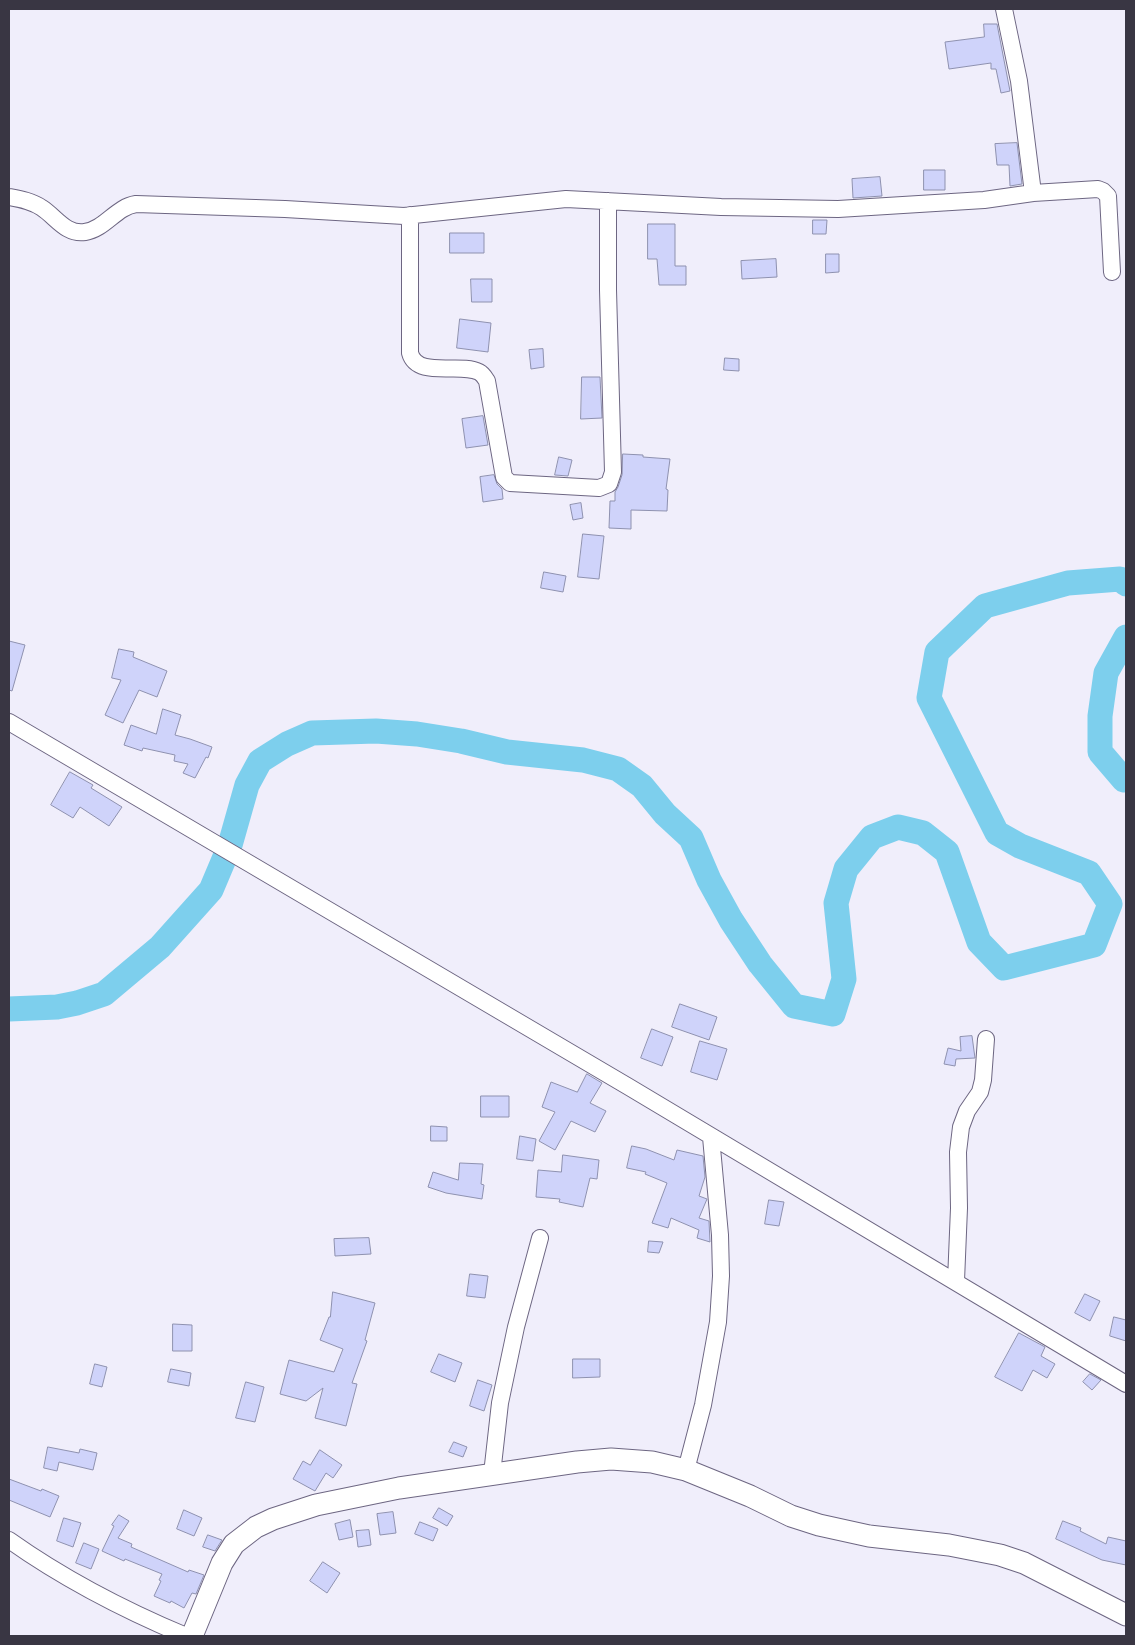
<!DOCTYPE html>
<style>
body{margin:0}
#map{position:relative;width:1135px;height:1645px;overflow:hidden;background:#f0eefb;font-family:"PT Serif",serif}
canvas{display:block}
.frame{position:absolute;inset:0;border:10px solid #393643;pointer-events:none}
</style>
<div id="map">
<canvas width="1135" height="1645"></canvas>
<div class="frame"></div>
</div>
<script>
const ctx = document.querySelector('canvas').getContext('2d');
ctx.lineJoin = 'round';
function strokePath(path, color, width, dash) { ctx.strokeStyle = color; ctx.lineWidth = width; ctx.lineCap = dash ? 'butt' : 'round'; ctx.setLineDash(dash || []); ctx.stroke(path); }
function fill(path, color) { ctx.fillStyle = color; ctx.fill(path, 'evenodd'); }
strokePath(new Path2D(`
 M1126 637 1106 673 1100 716V752L1124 780 1126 779
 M9 1009 57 1007 77 1003 104 994 160 947 211 890 230 845 247 785 260 761 287 744 312 733 376 731 417 734 461 741 507 752 583 760 618 769 642 786 665 814 691 838 709 880 731 920 760 964 794 1006 833 1014 844 979 836 903 846 869 872 837 898 827 923 833 947 852 979 942 1004 968 1094 945 1110 904 1089 873 1020 846 997 833 929 698 937 652 985 606 1068 583 1120 579 1126 584`), '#7dcfed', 25);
const building = new Path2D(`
 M984 24H997L1010 91 1001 93 996 69H991V63L949 69 945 42 984 37Z
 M1017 143 1022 184 1010 186 1009 165H997L995 144Z
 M924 170H945V190H924Z
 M880 177 882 196 853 198 852 179Z
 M813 220H827L826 234H813Z
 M648 224H675V266H686V285H659L657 259H648Z
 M450 233H484V253H450Z
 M826 254H839V272L826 273Z
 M776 259 777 277 742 279 741 261Z
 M471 279H492V302H472Z
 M460 319 491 323 488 352 457 348Z
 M543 349 544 367 531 369 529 350Z
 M725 358 739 359V371L724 370Z
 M582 377H600L602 418 581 419Z
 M483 416 488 445 466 448 462 419Z
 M623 454 643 455V457L670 459 666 489 668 490 667 511 631 510V529L609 528 610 501H615V492L618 487 622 475Z
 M559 457 572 460 568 476 555 475Z
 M494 475 497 484 502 489 503 499 483 502 480 477Z
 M581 503 583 518 573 520 570 505Z
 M583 534 604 536 599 579 578 577Z
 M544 572 566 576 563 592 541 588Z
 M9 641 25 645 12 691 9 690Z
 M119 649 134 652 133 657 167 671 157 697 139 690 123 723 105 715 121 680 112 678Z
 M163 709 181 715 175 735 190 739 212 747 208 758 206 757 195 778 183 773 188 764 174 761 175 755 143 748 142 751 124 745 131 725 156 734Z
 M70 772 93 785 91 788 122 807 109 826 80 807 73 818 51 805Z
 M680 1004 717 1017 709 1040 672 1027Z
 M652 1029 673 1037 662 1066 641 1058Z
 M972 1036 975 1058 956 1059 955 1066 944 1064 948 1048 961 1051 960 1037Z
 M700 1041 727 1049 717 1080 691 1072Z
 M587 1074 602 1083 590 1103 606 1111 595 1132 571 1121 555 1150 539 1141 555 1112 542 1107 551 1082 577 1092Z
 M481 1096H509V1117H481Z
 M431 1126 447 1127V1141H431Z
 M520 1136 536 1139 533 1161 517 1159Z
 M632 1146 646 1149 674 1160 677 1150 703 1156 705 1177 699 1196 707 1199 699 1218 709 1221 710 1242 697 1238 699 1230 671 1218 668 1228 652 1223 667 1183 645 1174 646 1172 627 1168Z
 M563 1155 599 1160 597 1179 590 1178 583 1207 559 1202 560 1199 536 1197 538 1170 561 1172Z
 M460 1163 483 1164 481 1184 484 1185 482 1199 446 1193 428 1187 433 1172 458 1180Z
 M769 1200 784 1202 779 1226 765 1224Z
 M369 1238 371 1254 335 1256 334 1239Z
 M649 1241 663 1242 659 1253 648 1252Z
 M470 1274 488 1276 485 1298 467 1296Z
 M333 1292 375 1303 365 1340 367 1341 352 1383 357 1384 346 1426 315 1418 323 1388 306 1401 280 1394 289 1360 334 1372 343 1349 320 1340 329 1317H330Z
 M1085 1294 1100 1301 1090 1321 1075 1313Z
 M1114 1317 1126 1320V1341L1110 1336Z
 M173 1324 192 1325V1351H173Z
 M1019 1333 1045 1347 1041 1356 1055 1364 1047 1378 1033 1370 1022 1391 995 1377Z
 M439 1354 462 1363 455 1382 431 1372Z
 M573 1359H600V1377L573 1378Z
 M95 1364 107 1367 102 1387 90 1384Z
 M171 1369 191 1373 189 1386 168 1382Z
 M1090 1374 1101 1380 1092 1390 1083 1382Z
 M478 1380 492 1385 484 1411 470 1406Z
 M246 1382 264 1387 255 1422 236 1418Z
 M454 1442 467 1447 463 1457 449 1452Z
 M48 1447 79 1453 80 1449 97 1453 93 1470 59 1462 57 1471 44 1468Z
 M320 1450 342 1465 333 1478 326 1473 315 1491 293 1479 303 1461 310 1465Z
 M9 1479 41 1491 42 1489 59 1496 50 1517 9 1500Z
 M439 1508 453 1516 447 1526 433 1518Z
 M184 1510 202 1518 194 1536 177 1529Z
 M393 1512 396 1533 380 1535 377 1514Z
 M119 1515 129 1521 118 1538 132 1544 131 1547 188 1572 189 1570 204 1575 196 1594 192 1593 184 1608 171 1601 170 1603 154 1596 161 1581 159 1580 162 1574 125 1559 124 1561 102 1551 114 1526 112 1525Z
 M64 1518 81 1523 73 1547 57 1541Z
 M350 1520 353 1537 339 1540 335 1524Z
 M1063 1521 1081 1528 1080 1531 1106 1544 1108 1537 1126 1541V1565L1102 1560 1056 1539Z
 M420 1522 438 1529 433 1541 415 1534Z
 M369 1530 371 1545 358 1547 356 1531Z
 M208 1535 222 1540 215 1551 203 1547Z
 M84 1543 99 1549 91 1569 76 1563Z
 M323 1562 340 1573 327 1593 310 1581Z`);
fill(building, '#cfd3fa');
strokePath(building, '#8e91af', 1);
const minor = new Path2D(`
 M1033 193 1098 189 1103 191 1108 196 1112 272
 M9 197C20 199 32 201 42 208 56 217 66 235 85 232 105 229 116 207 136 204L285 209 404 216 566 199 721 207 838 209 984 200 1033 193 1019 81 1004 9
 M410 215V353C417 379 460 362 479 372 483 374 485 378 487 381L504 477 510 483 599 488 609 484 613 472 608 290V201
 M9 722 629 1087 1126 1384
 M956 1281 959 1208 958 1152 961 1127 967 1111 980 1092 983 1080 986 1039
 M686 1470 703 1405 718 1322 721 1276 720 1235 711 1137
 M492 1474 500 1403 516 1327 540 1238
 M9 1540C64 1579 124 1610 186 1636`);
const major = new Path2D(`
 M192 1636 222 1563 234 1544 256 1527 273 1519 316 1505 399 1488 577 1462 611 1459 652 1462 686 1470 750 1496 791 1516 819 1525 869 1536 949 1545 1000 1555 1024 1563 1126 1615`);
strokePath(minor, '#6d6682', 18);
strokePath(major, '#6d6682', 23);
strokePath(minor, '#fff', 16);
strokePath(major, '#fff', 21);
</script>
